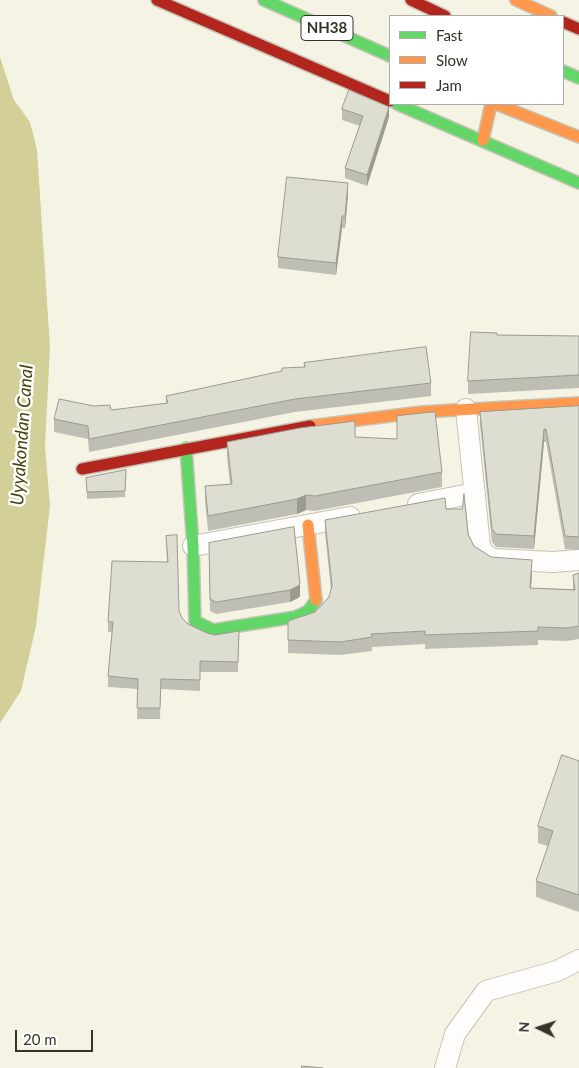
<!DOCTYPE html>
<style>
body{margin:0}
#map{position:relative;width:579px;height:1068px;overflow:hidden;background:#f5f4e4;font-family:Lato,sans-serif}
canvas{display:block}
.legend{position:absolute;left:389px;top:15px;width:175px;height:90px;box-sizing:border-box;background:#fff;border:1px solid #aeada9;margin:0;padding:6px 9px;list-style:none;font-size:15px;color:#343328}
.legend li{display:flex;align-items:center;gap:10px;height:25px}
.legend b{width:25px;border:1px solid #aeada9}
.north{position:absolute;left:514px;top:1003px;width:50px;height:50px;-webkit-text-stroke:4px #fff;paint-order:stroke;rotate:274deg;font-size:14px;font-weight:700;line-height:20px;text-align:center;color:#343328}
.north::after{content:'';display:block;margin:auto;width:18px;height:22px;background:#343328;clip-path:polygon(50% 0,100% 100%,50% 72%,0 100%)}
.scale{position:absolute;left:15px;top:1030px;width:78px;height:22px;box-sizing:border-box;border:2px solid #343328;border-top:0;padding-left:6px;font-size:15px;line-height:18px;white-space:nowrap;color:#343328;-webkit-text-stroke:4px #fff;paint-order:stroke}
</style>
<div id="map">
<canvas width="579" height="1068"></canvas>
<ul class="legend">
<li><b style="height:6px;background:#63d668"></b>Fast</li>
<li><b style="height:6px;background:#ff974d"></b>Slow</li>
<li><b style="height:6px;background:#b3261e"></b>Jam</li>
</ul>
<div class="north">N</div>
<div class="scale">20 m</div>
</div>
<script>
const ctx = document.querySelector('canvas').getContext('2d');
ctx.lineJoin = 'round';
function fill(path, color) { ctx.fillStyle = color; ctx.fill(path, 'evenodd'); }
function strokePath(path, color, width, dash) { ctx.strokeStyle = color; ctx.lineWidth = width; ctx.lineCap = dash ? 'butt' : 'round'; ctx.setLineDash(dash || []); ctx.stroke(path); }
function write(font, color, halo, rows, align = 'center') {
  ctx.font = font + ' Lato,sans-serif'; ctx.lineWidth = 5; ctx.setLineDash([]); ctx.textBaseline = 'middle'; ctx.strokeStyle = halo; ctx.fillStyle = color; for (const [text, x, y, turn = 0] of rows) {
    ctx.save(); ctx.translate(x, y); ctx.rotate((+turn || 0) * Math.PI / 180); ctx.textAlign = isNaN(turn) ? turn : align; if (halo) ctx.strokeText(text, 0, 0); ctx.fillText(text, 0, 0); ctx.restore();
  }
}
fill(new Path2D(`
 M0 57 14 100 30 122 37 150 50 347 45 446 50 506 36 626 21 691 0 723Z`), '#d3cf99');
const street = new Path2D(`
 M466 409 480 546 484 553 492 559 553 562 579 560
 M418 504 475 493
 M193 546 350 517
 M445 1068 455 1034 486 991 557 971 579 960`);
const fast = new Path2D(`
 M264 0 390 56
 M563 71 579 78
 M397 104 579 183
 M186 448 193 546 195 621 213 630 295 617 308 611 316 600`);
const slow = new Path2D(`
 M516 0 551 16
 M496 104 579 137
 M483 140 491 104
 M310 426 422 412 579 403
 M308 525 316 600`);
const jam = new Path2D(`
 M157 0 390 101
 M411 0 445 16
 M563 22 579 29
 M82 469 310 426`);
strokePath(street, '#c5c4b7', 22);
strokePath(fast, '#c5c4b7', 14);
strokePath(slow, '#c5c4b7', 14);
strokePath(jam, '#c5c4b7', 14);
strokePath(street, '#fefdfb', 20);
strokePath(fast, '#63d668', 11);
strokePath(slow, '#ff974d', 11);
strokePath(jam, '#b3261e', 11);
fill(new Path2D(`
 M342 109 389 117 367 186 345 178V168L360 126 342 120Z
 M348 195 345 228H342L336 275 278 268V257Z
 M497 335 579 336V388L468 394V381Z
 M304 363 431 383V396L295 412 89 452 88 439 54 432V419L166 403V396L304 367Z
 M579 406V550L565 549 546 442H544L534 549 496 547 492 542 480 424V412Z
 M355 437 442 472V487L315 511 306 510 297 514 208 531 205 501V486L230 484 227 457V442Z
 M126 470 125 497 87 499 86 478Z
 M446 509 468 534 474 546 491 557 532 573 531 588 573 589V575L579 573V639L567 641 538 640V645L425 649V644L372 647V651L340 655 288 653V621L315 612 329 597 331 590 325 533V520Z
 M294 527 300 596 298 598 290 602 216 614 210 611 209 555Z
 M166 536 179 611 182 618 188 624 207 633 215 635 239 631 238 672H200V691L161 689 160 719H137L138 689 108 687V676L112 632H108V622L167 562Z
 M579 761V912L536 897V881L548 846 538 843V826Z`), '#bfbeb4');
fill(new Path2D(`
 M389 107V117L367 186V175Z
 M348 183V195L345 228V216Z
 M342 216V228L336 275V263Z
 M544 429V442L534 549V536Z
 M306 495V510L297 514V499Z
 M532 560V573L530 601V588Z
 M300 584V596L298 598 290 602V590Z`), '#9b9b92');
const building = new Path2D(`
 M349 90 389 107 367 175 345 168 363 116 342 109Z
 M287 177 348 183 345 216H342L336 263 278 257Z
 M471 332 497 333V335L579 336V375L468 381Z
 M426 347 431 383 295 399 89 439 88 426 54 419 59 399 94 406 110 405 111 410 168 403 166 396 282 371V368L305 367 304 363Z
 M579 406V537L565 536 546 429H544L534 536 496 534 492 529 480 412Z
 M435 412 442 472 315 496 306 495 297 499 208 516 205 486 232 484 227 442 300 428 355 421V437L397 439V416Z
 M126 470 125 491 87 492 86 478Z
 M464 494 468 534 474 546 491 557 532 560 530 588 575 590 573 575 579 573V626L567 628 538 627V631L425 635V631L371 634 372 637 340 642 288 640V621L315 612 329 597 332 586 325 520 445 498 446 509H462Z
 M294 527 300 584 298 586 290 590 216 602 210 599 209 543Z
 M177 535 179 611 182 618 188 624 207 633 215 635 239 631 238 662 200 661V680L161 679 160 708H137L138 679 108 676 113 622H108L112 561 168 562 166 536Z
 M562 755 579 761V895L536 881 553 831 538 826Z
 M302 1066 323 1068H302Z`);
fill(building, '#deddd1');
strokePath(building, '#9b9b92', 1);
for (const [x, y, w] of [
 [327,28,52]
]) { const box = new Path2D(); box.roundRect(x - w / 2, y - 12.5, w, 25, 4); ctx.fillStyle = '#fff'; ctx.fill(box); strokePath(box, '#343328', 1); }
write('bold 15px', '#343328', null, [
 ["NH38",327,28]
]);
write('italic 18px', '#49440c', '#fff', [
 ["Uyyakondan Canal",22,435,-86]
]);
</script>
